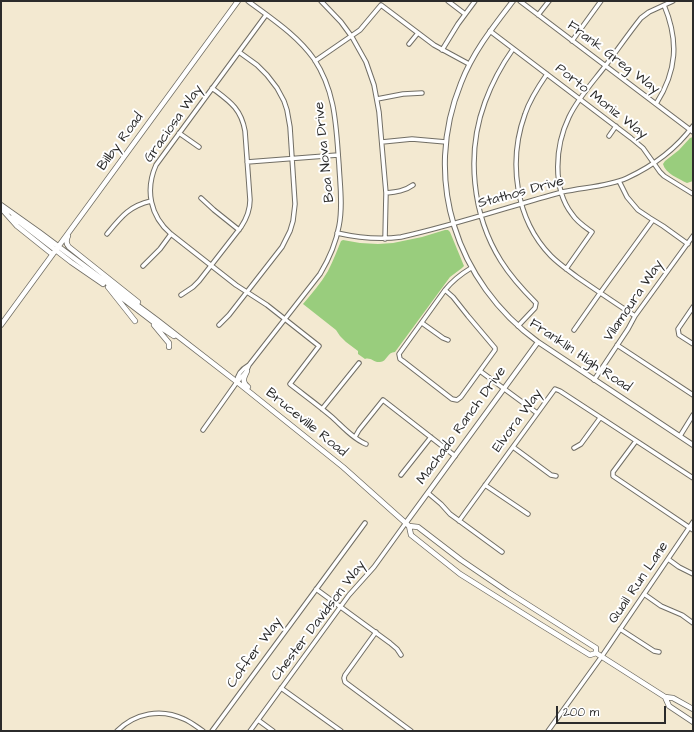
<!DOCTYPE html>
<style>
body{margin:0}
#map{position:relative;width:694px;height:732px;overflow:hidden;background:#f3e9d1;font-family:"Architects Daughter",sans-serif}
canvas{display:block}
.frame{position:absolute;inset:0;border:2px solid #2b2b2b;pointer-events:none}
.scale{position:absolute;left:556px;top:706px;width:110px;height:18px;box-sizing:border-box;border:2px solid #2b2b2b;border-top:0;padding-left:5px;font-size:12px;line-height:14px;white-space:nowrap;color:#2b2b2b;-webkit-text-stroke:3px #fff;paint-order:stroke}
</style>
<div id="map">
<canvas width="694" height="732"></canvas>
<div class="frame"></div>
<div class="scale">200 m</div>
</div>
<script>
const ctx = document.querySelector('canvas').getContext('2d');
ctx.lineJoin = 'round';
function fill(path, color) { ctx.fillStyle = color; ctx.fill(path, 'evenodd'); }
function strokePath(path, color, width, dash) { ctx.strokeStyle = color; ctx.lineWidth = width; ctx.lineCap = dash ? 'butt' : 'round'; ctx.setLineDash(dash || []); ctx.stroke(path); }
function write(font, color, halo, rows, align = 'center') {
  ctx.font = font + ' "Architects Daughter",sans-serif'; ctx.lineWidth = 4; ctx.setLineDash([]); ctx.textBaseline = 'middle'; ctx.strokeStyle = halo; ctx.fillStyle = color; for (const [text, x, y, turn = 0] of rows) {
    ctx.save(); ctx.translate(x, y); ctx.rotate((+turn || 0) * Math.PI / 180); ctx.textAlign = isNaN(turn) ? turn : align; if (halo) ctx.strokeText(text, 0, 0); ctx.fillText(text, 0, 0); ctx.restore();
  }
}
fill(new Path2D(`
 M693 137V181L687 183C679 179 665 173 663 164L665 161 679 150 690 138Z
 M445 230H448L450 232 464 266 462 268 450 277 395 352C387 352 387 362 380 362 374 363 371 357 365 359L358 354V351L346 342 340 336 336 330 303 304C312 293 321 283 328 271 333 261 337 251 341 241L343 240 360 243 378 244 393 243 422 237Z`), '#99cd7d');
const minor = new Path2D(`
 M321 1 341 22 352 37 366 62 374 85 379 112 386 193 385 239
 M448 1 465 14
 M520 1 693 132
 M266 15 156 165C145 190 150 216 171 234L236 285 267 305 319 346 290 384C304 395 318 405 332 417 342 426 353 439 366 444
 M538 15 549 1
 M490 31 631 138 643 148 660 172 664 176 693 194
 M572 41 601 1
 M409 44 418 33
 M513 49C501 66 492 83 485 102 466 153 472 215 501 261 511 277 523 290 536 303L535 308 518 326
 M442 50 458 24 475 1
 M315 61 360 30 381 5 434 45 469 64
 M547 74C538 87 530 99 525 114 508 161 515 219 551 256 559 264 568 270 577 277 596 290 615 303 635 316
 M377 99 403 94 422 93
 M656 104C677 71 679 41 664 5
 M179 133 199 147
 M609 136 616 126
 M382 142 412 139 446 142
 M247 162 338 155
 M619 181 627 197 638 210 650 218 663 226 688 244
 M386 193C396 192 405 191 413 185
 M201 198 214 210 239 230
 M337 233C359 238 379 240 401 237 455 225 508 207 562 192 584 187 607 187 627 178 653 166 676 149 693 126
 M107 234C121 217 129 206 151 201
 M143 266 160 249 171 234
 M566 269 592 232C585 227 577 222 572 214 552 188 555 146 569 117 578 98 593 82 606 65 618 49 629 33 641 18L649 12 673 1
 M445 290 453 297 468 316 495 348V350L461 397 457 400 452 399 403 361 400 359 399 354 445 290C453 280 461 274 471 268
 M181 295 193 287 199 281 241 227C247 218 250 210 250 200L245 131C241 108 229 101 212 88
 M693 307 678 329 679 335 693 344
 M422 323 443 338 448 340
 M219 325 229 315 282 247 290 231 293 221 295 204 290 127 287 110 284 101 277 88 267 75 257 65 239 52
 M574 330 600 293 653 220
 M617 345 693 395
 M480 371 537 413
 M594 380 628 329 635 316 693 236
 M237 382C237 374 242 369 249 365
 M322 409 359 363
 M203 430 237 382 246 372 249 365 320 274C329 259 336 243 339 226 343 206 340 185 339 165 336 127 336 92 314 59 297 35 272 19 248 1
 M680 436 693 415
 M355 437 359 430 383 400 455 456
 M636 441 613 472V476L693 530
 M513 447 551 475 556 476
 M574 448 581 444 600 418
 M401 475 431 437
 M485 485 528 514
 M428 493 441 504 450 514 502 552
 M459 521 555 389 560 391 693 478
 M668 559 679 567 693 574
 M316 589 390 643 397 649 401 655
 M644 594 661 606 682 615 693 623
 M620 629 654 651 659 652
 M376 632 345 675 344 678 345 682 411 731
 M281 688 341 731
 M258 720 273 731
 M117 731C135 713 161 708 184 719 191 722 197 727 203 731
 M212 731 365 523
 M250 731 349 595 374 567 405 524
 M548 731 602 656 693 522`);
const tertiary = new Path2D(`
 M513 1C493 27 473 52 461 83 422 179 456 282 538 342L693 445
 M405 524 538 342`);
const secondary = new Path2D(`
 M1 205 39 232 157 320 237 382 343 467 409 526 418 527 461 560 508 592 596 648V653
 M1 208 17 226 52 254
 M13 217 71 262 103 284
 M68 236C66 240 66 244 69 247L138 302
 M108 287 135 321
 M113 291 160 327 174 336
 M1 325 238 1
 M154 325 169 343V347
 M247 371C244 378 241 381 248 387
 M409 526 411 535 460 574 538 623 590 655 596 653 665 697 673 698 693 709
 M665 697 669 706 693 722`);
strokePath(minor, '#716e65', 5.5);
strokePath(tertiary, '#716e65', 6);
strokePath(secondary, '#716e65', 6);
strokePath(minor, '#fff', 3.5);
strokePath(tertiary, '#fff', 4);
strokePath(secondary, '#fff', 4.5);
write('14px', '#2b2b2b', '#fff', [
 ["Frank Greg Way",613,58,37],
 ["Porto Moniz Way",601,102,38],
 ["Graciosa Way",174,124,-55],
 ["Bilby Road",121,142,-54],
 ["Boa Nova Drive",325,152,-96],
 ["Stathos Drive",521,193,-15],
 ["Vilamoura Way",634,301,-56],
 ["Franklin High Road",580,356,34],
 ["Elvora Way",518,421,-54],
 ["Bruceville Road",306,423,39],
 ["Machado Ranch Drive",462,426,-54],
 ["Quail Run Lane",639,583,-56],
 ["Chester Davidson Way",319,621,-53],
 ["Coffer Way",255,653,-54]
]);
</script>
